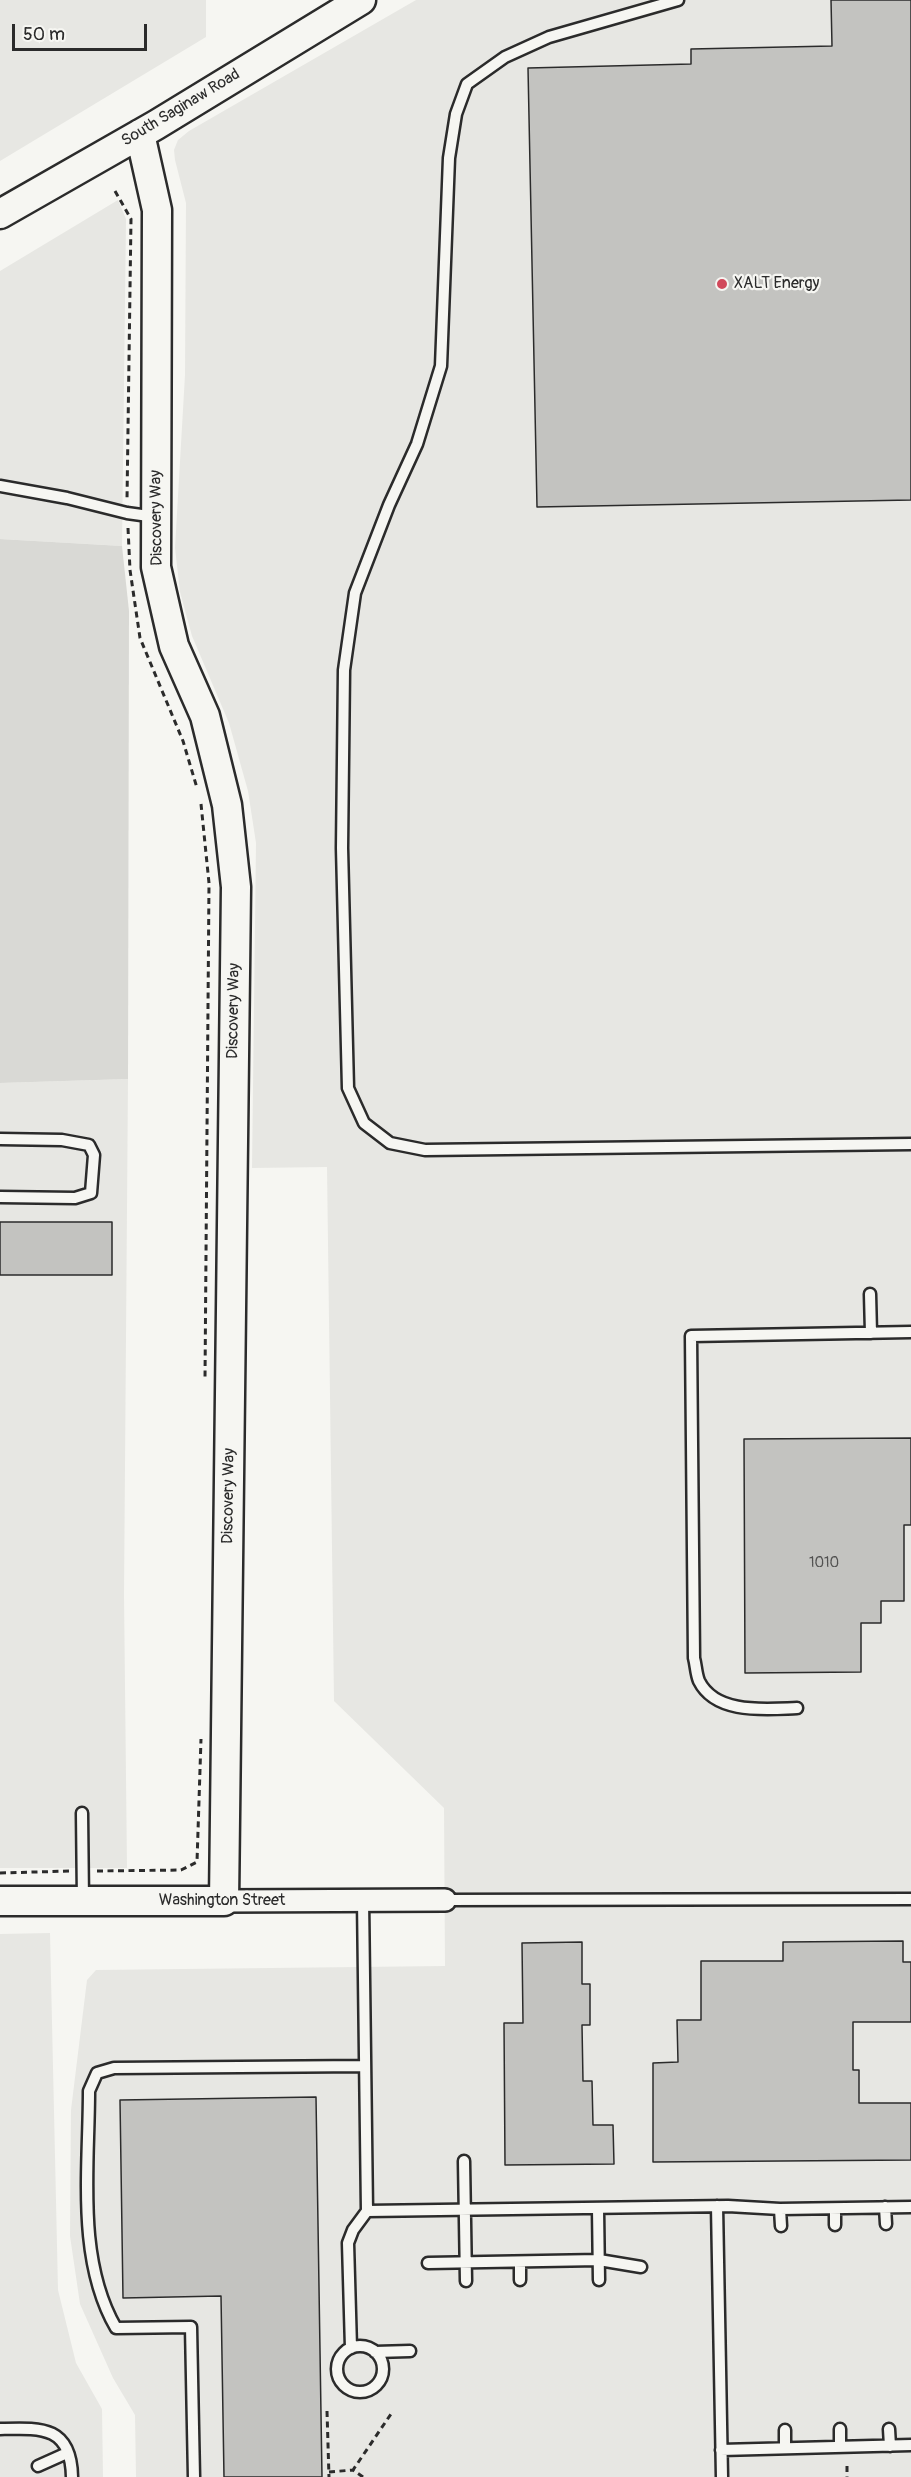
<!DOCTYPE html>
<style>
body{margin:0}
#map{position:relative;width:911px;height:2477px;overflow:hidden;background:#f6f6f2;font-family:Pangolin,sans-serif}
canvas{display:block}
.scale{position:absolute;left:12px;top:24px;width:135px;height:27px;box-sizing:border-box;border:3px solid #2b2b2b;border-top:0;padding-left:8px;font-size:18px;line-height:21px;white-space:nowrap;color:#2b2b2b;-webkit-text-stroke:4px #f6f6f2;paint-order:stroke}
</style>
<div id="map">
<canvas width="911" height="2477"></canvas>
<div class="scale">50 m</div>
</div>
<script>
const ctx = document.querySelector('canvas').getContext('2d');
ctx.lineJoin = 'round';
function fill(path, color) { ctx.fillStyle = color; ctx.fill(path, 'evenodd'); }
function strokePath(path, color, width, dash) { ctx.strokeStyle = color; ctx.lineWidth = width; ctx.lineCap = dash ? 'butt' : 'round'; ctx.setLineDash(dash || []); ctx.stroke(path); }
function write(font, color, halo, rows, align = 'center') {
  ctx.font = font + ' Pangolin,sans-serif'; ctx.lineWidth = 4.5; ctx.setLineDash([]); ctx.textBaseline = 'middle'; ctx.strokeStyle = halo; ctx.fillStyle = color; for (const [text, x, y, turn = 0] of rows) {
    ctx.save(); ctx.translate(x, y); ctx.rotate((+turn || 0) * Math.PI / 180); ctx.textAlign = isNaN(turn) ? turn : align; if (halo) ctx.strokeText(text, 0, 0); ctx.fillText(text, 0, 0); ctx.restore();
  }
}
fill(new Path2D(`
 M0 0H206V37L0 161Z
 M416 0H911V2477H136L135 2415 113 2378 80 2304 70 2236 71 2110 87 1980 96 1970 445 1966 444 1808 334 1701 327 1167 252 1168 256 843 248 791 229 723 192 636 180 592 175 548 185 375 186 203 175 160 174 150 178 140 189 131Z
 M118 200 126 219 122 546 0 539V271Z
 M128 1079 124 1595 127 1868H0V1083Z
 M50 1933 58 2290 76 2363 102 2409 103 2477H0V1934Z`), '#e7e7e3');
fill(new Path2D(`
 M0 539 122 546 129 611 128 1079 0 1083Z`), '#d9d9d5');
const building = new Path2D(`
 M831 0H911V500L537 507 528 68 691 64V49L832 46Z
 M0 1222H112V1275H0Z
 M911 1438V1525H904V1601H881V1623H861V1672L745 1673 744 1439Z
 M903 1941V1962H911V2022H853V2070H859V2103H911V2160L653 2162V2063L678 2062 677 2020H701V1961H783V1942Z
 M582 1942V1984H590V2025H582L583 2081H592L593 2125H613L614 2164 505 2165 504 2023H523L522 1943Z
 M316 2097 322 2477H224L221 2296 123 2298 120 2100Z`);
fill(building, '#c3c3c0');
strokePath(building, '#2b2b2b', 1.5);
const lane = new Path2D(`
 M678 0 549 37 505 57 467 84 456 114 449 158 441 366 417 444 389 505 355 593 344 670 342 848 348 1088 364 1123 390 1143 425 1150 911 1144
 M0 486 67 498 127 513 156 517
 M0 1139 62 1140 89 1145 94 1155 91 1193 75 1198 0 1197
 M870 1294 871 1333
 M797 1708C766 1709 716 1715 699 1681 696 1674 696 1665 694 1658L691 1336 911 1332
 M82 1813 83 1901
 M363 1900 367 2211 728 2206 780 2209 911 2207
 M445 1900 911 1899
 M464 2161 466 2281
 M717 2206 722 2477
 M885 2207 886 2224
 M598 2209 599 2280
 M780 2209 781 2226
 M835 2209V2225
 M520 2262V2280
 M428 2263 599 2260 641 2267
 M337 2369a23 23 0 1 1 46 0a23 23 0 1 1-46 0Z
 M351 2348 348 2243 353 2230 367 2211
 M375 2352 410 2351
 M0 2429C40 2428 71 2425 72 2477
 M840 2429V2447
 M889 2429 890 2446
 M785 2430V2448
 M721 2450 911 2445
 M38 2466 67 2453
 M194 2477 191 2327 116 2328C76 2259 89 2168 89 2091L97 2073 114 2068 365 2066`);
const street = new Path2D(`
 M224 1901 445 1900`);
const secondary = new Path2D(`
 M0 214 156 125 361 0
 M0 1901H224L236 887 227 805 205 716 174 646 156 567 157 210 140 134`);
strokePath(lane, '#2b2b2b', 15);
strokePath(street, '#2b2b2b', 26);
strokePath(secondary, '#2b2b2b', 33);
strokePath(new Path2D(`
 M115 191 131 219 127 500
 M128 528 130 570 140 638 183 741 197 788
 M201 804 209 883 205 1379
 M97 1871 181 1870 197 1862 201 1739
 M0 1873 70 1871
 M327 2411 329 2477
 M847 2466V2477
 M329 2472 353 2470
 M363 2477 353 2470 393 2411`), '#2b2b2b', 3, [6, 4.5]);
strokePath(lane, '#f6f6f2', 10);
strokePath(street, '#f6f6f2', 21);
strokePath(secondary, '#f6f6f2', 28);
for (const [x, y, r, color] of [
 [722,284,6,"#d1495b"]
]) { const dot = new Path2D(); dot.arc(x, y, r, 0, 2 * Math.PI); ctx.fillStyle = color; ctx.fill(dot); strokePath(dot, '#f6f6f2', 2); }
write('14px', '#515150', null, [
 ["1010",824,1563]
]);
write('16px', '#2b2b2b', '#f6f6f2', [
 ["South Saginaw Road",181,108,-31],
 ["Discovery Way",157,518,-91],
 ["Discovery Way",234,1011,-89],
 ["Discovery Way",229,1496,-89],
 ["Washington Street",222,1901]
]);
write('16px', '#2b2b2b', '#f6f6f2', [
 ["XALT Energy",734,284]
], 'left');
</script>
